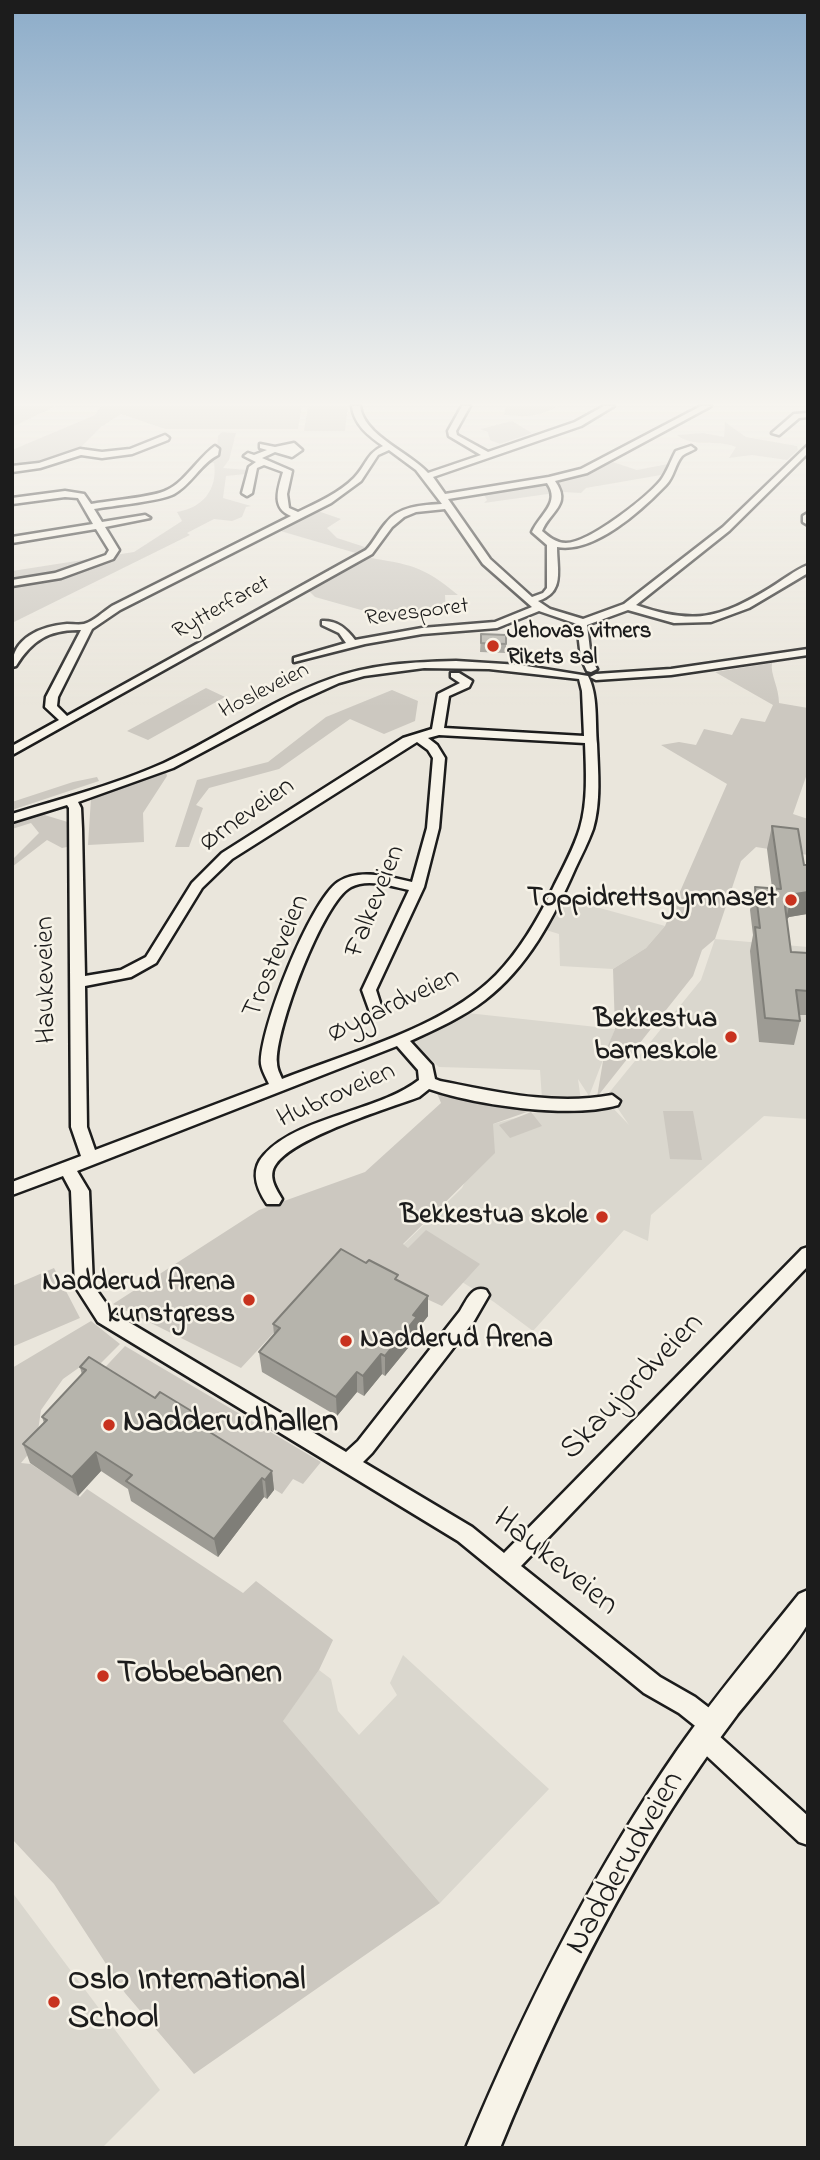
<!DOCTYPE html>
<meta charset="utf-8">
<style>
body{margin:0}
#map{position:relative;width:820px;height:2160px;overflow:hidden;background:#eae6dc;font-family:"Indie Flower",sans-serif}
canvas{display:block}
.frame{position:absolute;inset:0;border:14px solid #1c1c1c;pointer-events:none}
</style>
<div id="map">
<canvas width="820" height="2160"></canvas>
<div class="frame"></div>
</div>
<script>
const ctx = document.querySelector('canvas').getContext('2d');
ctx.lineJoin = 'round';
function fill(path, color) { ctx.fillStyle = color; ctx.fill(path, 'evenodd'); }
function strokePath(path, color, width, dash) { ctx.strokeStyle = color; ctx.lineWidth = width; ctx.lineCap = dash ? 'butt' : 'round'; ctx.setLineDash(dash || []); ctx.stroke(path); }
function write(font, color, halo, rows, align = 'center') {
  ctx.font = font + ' "Indie Flower",sans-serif'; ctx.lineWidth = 5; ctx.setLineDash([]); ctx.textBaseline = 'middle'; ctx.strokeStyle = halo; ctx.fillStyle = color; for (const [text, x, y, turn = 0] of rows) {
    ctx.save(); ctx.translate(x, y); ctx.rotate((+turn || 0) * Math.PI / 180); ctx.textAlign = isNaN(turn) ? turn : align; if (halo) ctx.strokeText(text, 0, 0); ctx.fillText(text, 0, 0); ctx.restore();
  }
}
fill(new Path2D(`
 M560 897 665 926 646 948 613 969 560 966 559 934 546 930Z
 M715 939 808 947V1119L764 1116 651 1215 648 1241 624 1230 533 1331 494 1302 403 1245 462 1188 493 1124 560 1106 612 1107 629 1125 608 1094 701 980Z
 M458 1012 615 1029 589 1096 578 1079 581 1101 542 1099 540 1070 439 1067 408 1037Z
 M403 1655 549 1789 440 1903 282 1720 319 1670 331 1679 338 1711 359 1735 397 1695 390 1683Z
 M12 1892 160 2090 102 2148H12Z`), '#dad7ce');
fill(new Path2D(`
 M12 406H56L12 427Z
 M101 406H302L298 429H165L121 414 101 427 79 449 80 452 65 458 12 469V450L95 415Z
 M308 406H348L345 431H304Z
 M506 406H557C539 418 525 417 504 415Z
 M512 421 532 433 500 444 490 440 488 432 480 429Z
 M725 422 746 437 797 446 798 450 787 460 752 455 729 458 736 447C717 439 693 448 677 435L703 433 724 437Z
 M222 432 236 433 229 460 223 468 248 470 247 474 226 476 223 498 251 506 246 507 242 517 232 521 214 519 187 533 190 535 12 623V571L134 552 182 521 177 512C202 508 218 490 214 463L204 462 217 449 218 436Z
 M613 462 637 470 668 464 661 475 586 488 581 493 562 492 484 503 487 500 483 493 580 476Z
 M315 510 341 519 327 528 337 538 368 548 359 554 277 530Z
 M366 557C411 565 422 565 458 595H445L446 611 398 609 393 619 315 597 308 590Z
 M772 663C770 674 779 687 779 703L808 708V771L793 814 808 819V855L756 847 741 861 715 939 702 950 693 976 597 1097 604 1055 615 1029 613 969 646 948 665 926 727 784 661 745 679 742 696 745 704 729 732 735 741 718 765 722 773 705 715 672Z
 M206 688 225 697 148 740 127 731Z
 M392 690 418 701 415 721 384 734 350 719 279 769 209 788 196 805 203 808 189 847H175L197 780 268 762 326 717Z
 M166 772 167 776 143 813 144 842 88 845 91 798Z
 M97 777 99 781 12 810V802L73 782Z
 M38 813 71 823 72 846 62 848 47 840 12 867V860L39 833 31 823 12 829V822Z
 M434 1086 544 1106 493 1124 495 1153 403 1244 408 1248 426 1230 480 1264 442 1306 346 1262 337 1265 241 1368 113 1304 259 1210 365 1172 441 1103Z
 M663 1111H693L702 1160 670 1159Z
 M531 1112 542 1126 510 1138 499 1125Z
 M54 1268 80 1318 12 1347V1286Z
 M91 1321 120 1344 90 1374 80 1367 63 1379 41 1410 36 1445 21 1463 31 1464 80 1497 87 1489 243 1593 256 1581 333 1640 319 1670 283 1721 440 1903 194 2074 125 1993 54 1884 12 1839V1368Z
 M125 1346 321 1462 303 1484 293 1479 282 1494 203 1446 96 1377Z`), '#ccc8c0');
const minor = new Path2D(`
 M352 406H360C363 435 409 452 428 473L481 455 449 436 448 431 462 406H470L456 431 457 435 488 452 575 422 604 406H614L581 426 433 477 445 494 549 477 581 469 701 406H711L587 473 555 481C572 505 550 511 542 531 549 537 556 543 566 543 589 543 646 498 661 480 667 472 671 460 676 451L691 446 695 449C692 451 685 453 682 456 675 464 674 477 666 485 642 510 594 554 557 547 557 571 565 592 538 601L550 609 583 619 624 604 723 527 808 445V453L729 531 636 605C693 625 719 619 770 588 783 580 795 570 808 565V573L749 608 711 622 674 623 628 610 587 625 591 658 597 669 591 672 587 671 581 658 577 624 539 611 497 628 422 634 365 644 294 662V658L346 643 339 633 322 625V621C337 620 347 629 355 640L422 628 495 622 532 607 483 564 445 509 416 512 404 517 392 527 372 554 12 755V746L59 720 45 707 46 697 81 630C50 629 32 640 16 666L12 667C12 638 41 626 67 624 73 624 79 625 84 624 93 622 104 611 112 606L291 516C271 508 278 489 283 472L264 465 257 468 252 493 247 496 242 493 249 467 256 462 244 456 248 453 254 455 267 450 260 448V444L275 447 294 443 302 450 292 457 275 452 262 458 292 471 287 494 289 508 298 512C317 503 339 493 354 478 366 466 367 453 383 446 369 436 354 425 352 406ZM389 450 416 470 442 504C422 505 399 506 386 523 378 532 374 542 366 550L67 716 57 706 58 697 92 629 120 610 331 503 361 481 378 455ZM547 483C561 503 540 514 532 532L547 545V588L543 593 532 597 490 559 448 499Z
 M808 413V417L799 418 779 435 772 433 794 414Z
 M165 435 169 438 168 440 132 454 102 458 81 455 40 468 12 472V466L39 463 80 449 102 452 130 449Z
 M215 446 219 449 218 455C200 464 192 484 174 494 162 501 110 506 94 509L102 522 145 515 150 518 105 527 119 550 113 559 61 578 12 586V580L55 573 106 555 109 550 96 529 12 543V537L93 524 78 498 65 497 12 504V498L65 491 84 494 91 504C107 501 155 497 167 490 185 482 199 457 215 446Z
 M808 513V525L803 522V516Z
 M808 649V655L671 675 596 680 590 677 596 674 671 669Z
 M456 661 520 665 588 676C598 695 595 722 597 744 598 772 601 802 593 829 588 843 581 856 575 869 554 917 528 967 485 1000 463 1017 436 1029 410 1041L432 1065 435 1079 440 1081C497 1092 554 1106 612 1095L620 1101 618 1105C570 1119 476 1105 429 1089L419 1097C386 1109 295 1137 276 1164 267 1176 276 1189 282 1199L279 1204H267C256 1188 250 1170 264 1155 297 1117 380 1111 419 1080L418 1070 397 1046 77 1171 89 1191 93 1285 112 1312 346 1452 358 1441 460 1311C467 1300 472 1285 486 1290L489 1295 474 1321 372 1453 363 1462 472 1527 504 1553 802 1249 808 1247V1266L521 1566 660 1677 695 1697 721 1717 725 1725 721 1733 718 1735 808 1816V1845L799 1842 696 1746 692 1738 699 1729 679 1713 644 1693 458 1541 98 1322 75 1286 71 1191 63 1176 12 1195V1182L81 1156 71 1127 69 808 67 805 12 822V814C63 798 115 785 164 763 220 737 271 700 330 679 371 664 413 662 456 661ZM424 668 489 669 579 679 582 691 584 736 444 728 449 696 469 687 472 681 459 673H451V677L460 683 438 694 432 729 403 738 222 853 192 883 146 957 121 970 85 976 82 829 81 808 78 802 173 768 297 702 339 683 364 676ZM439 735 585 743C586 771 588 801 580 828 574 848 563 868 554 886 539 918 521 949 496 975 444 1028 350 1052 282 1079 280 1074 277 1069 277 1063 274 1032 323 901 351 887 367 878 392 886 409 890L362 990 371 1015H381L383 1012 376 990 424 887 439 828 445 758 437 745 428 738ZM417 742 428 750 433 758 427 828 412 882C389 877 359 868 338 882 310 901 259 1030 261 1064 262 1071 266 1077 269 1084L95 1150 87 1127 85 986 131 977 156 963 202 888 232 859Z`);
const major = new Path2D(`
 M808 1590C808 1600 810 1613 808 1622 806 1633 748 1701 737 1715 638 1846 562 1996 500 2148H466C524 2009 592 1873 678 1749 715 1696 758 1645 799 1594Z`);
strokePath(minor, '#1c1c1c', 5);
strokePath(major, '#1c1c1c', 5);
fill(minor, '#f7f3e8');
fill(major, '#f7f3e8');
fill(new Path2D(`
 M481 634 506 635V653L480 652Z
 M772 826 807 914 789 917 787 919 791 952 808 953V1015H799L800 1021 794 1045 759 1042 750 951 753 935 750 910 755 887 772 888 767 849Z
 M398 1280 428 1296V1316L417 1330V1337L385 1376 382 1374 364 1396 357 1392 337 1416 262 1372 259 1352 274 1335 273 1324Z
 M80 1367 198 1415 200 1426 272 1471 274 1490 267 1499 264 1497 218 1557 131 1501 128 1489 101 1471 78 1496 30 1463 23 1444 44 1423 42 1417 82 1375Z`), '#9d9b94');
fill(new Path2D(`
 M808 892 807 914 789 917 786 920 789 906 788 899 795 894Z
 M428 1296V1316L417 1330V1337L385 1376V1356L413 1315Z
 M381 1354 382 1374 364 1396 363 1376Z
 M357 1372V1392L337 1416 336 1397Z
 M198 1415 201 1435 192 1421Z
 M96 1452 101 1471 78 1496 72 1477Z
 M272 1471 274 1490 267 1499 265 1480Z
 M262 1478 264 1497 218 1557 214 1539Z`), '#7f7e78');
const building = new Path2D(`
 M481 634 506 635V644L481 643Z
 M772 826 798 829 804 865H808V892L795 894 788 899 789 906H785L791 952 808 953V991L796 990 800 1021 765 1018 755 927 760 928 755 887 781 889Z
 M341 1249 366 1263 369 1260 398 1275 395 1279 428 1296 413 1315 417 1317 385 1356 381 1354 363 1376 357 1372 336 1397 259 1352 280 1328 273 1324Z
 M89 1357 155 1398 160 1392 198 1415 192 1421 272 1471 265 1480 262 1478 214 1539 126 1481 132 1475 96 1452 72 1477 23 1444 47 1420 42 1417 86 1370 80 1367Z`);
fill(building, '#b6b4ac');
strokePath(building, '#7f7e78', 2);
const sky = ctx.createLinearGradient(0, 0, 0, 708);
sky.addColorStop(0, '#8cacc9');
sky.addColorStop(0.57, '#f6f4ef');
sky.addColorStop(1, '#f6f4ef00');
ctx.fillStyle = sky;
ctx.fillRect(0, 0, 820, 708);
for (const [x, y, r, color] of [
 [493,646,7,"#c8321e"],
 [791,900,7,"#c8321e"],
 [731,1037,7,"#c8321e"],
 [602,1217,7,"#c8321e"],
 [249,1300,7,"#c8321e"],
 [346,1341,7,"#c8321e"],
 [109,1425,7,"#c8321e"],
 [103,1676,7,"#c8321e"],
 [54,2002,7,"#c8321e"]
]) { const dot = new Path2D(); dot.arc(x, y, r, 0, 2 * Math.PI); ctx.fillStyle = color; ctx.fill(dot); strokePath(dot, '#f7f3e8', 2.5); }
write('23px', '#1c1c1c', '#f7f3e8', [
 ["Rytterfaret",222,609,-29],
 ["Revesporet",417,614,-7],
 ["Hosleveien",265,692,-27]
]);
write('bold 23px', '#1c1c1c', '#f7f3e8', [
 ["Jehovas vitners",507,633],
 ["Rikets sal",507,659]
], 'left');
write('28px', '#1c1c1c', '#f7f3e8', [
 ["Ørneveien",248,816,-35],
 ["Falkeveien",377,902,-68],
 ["Trosteveien",278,957,-67],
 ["Haukeveien",48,980,-91],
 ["Øygardveien",394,1007,-25],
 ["Hubroveien",337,1097,-24]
]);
write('bold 28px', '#1c1c1c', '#f7f3e8', [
 ["Toppidrettsgymnaset",777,900],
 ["Bekkestua",717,1021],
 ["barneskole",717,1053],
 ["Bekkestua skole",588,1217],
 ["Nadderud Arena",235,1284],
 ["kunstgress",235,1316],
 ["Nadderud Arena",360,1341,"left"]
], 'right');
write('33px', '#1c1c1c', '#f7f3e8', [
 ["Skaujordveien",634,1388,-46],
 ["Haukeveien",554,1564,39],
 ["Nadderudveien",627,1864,-60]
]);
write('bold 33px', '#1c1c1c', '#f7f3e8', [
 ["Nadderudhallen",123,1425],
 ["Tobbebanen",117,1676],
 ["Oslo International",68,1983],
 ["School",68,2021]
], 'left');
</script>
